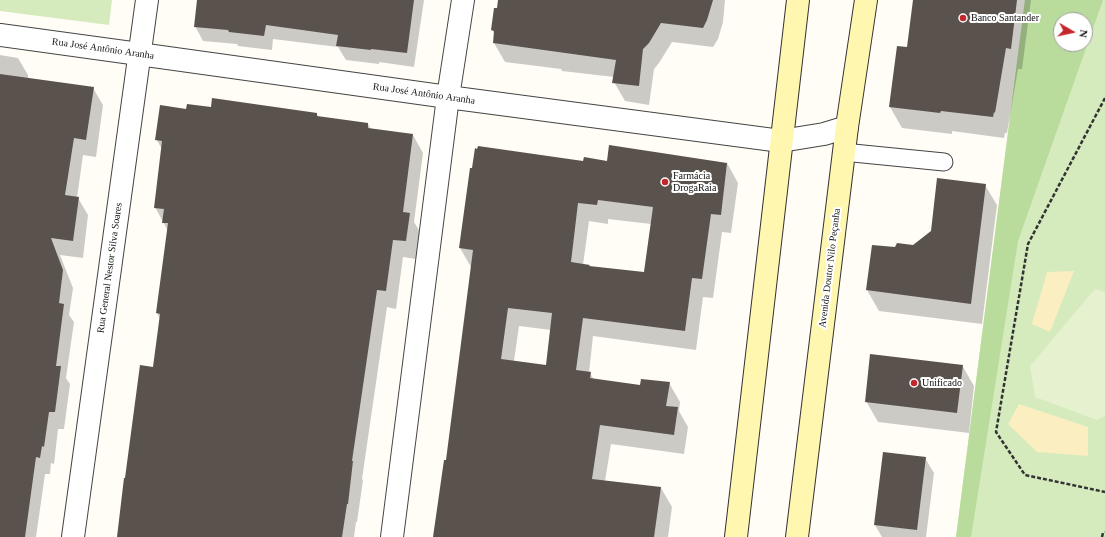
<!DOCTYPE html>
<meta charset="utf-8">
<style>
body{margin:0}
#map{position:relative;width:1105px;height:537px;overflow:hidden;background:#fffdf5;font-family:Georgia,serif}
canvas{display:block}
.north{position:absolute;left:1053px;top:12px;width:40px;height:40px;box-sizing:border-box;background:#fff;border:1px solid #a0a0a0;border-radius:50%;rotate:99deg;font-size:11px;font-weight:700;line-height:16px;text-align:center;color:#111}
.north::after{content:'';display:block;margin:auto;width:14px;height:18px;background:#c4262e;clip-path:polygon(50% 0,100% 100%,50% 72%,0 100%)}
</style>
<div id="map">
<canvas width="1105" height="537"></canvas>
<div class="north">N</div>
</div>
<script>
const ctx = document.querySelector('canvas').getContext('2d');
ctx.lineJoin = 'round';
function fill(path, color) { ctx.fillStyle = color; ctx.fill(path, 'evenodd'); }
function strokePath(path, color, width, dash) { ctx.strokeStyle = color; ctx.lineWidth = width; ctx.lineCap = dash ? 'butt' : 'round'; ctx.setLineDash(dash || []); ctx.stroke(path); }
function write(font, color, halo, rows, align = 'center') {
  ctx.font = font + ' Georgia,serif'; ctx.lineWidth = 4; ctx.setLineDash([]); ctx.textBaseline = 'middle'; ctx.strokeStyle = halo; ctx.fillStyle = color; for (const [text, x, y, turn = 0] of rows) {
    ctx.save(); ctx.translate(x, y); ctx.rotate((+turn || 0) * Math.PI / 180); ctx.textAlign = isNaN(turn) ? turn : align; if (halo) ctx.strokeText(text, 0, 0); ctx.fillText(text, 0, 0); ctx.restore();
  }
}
fill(new Path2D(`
 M0 0H112L109 25 0 11Z
 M1025 0H1105V537H956ZM1061 20H1085V44H1061Z`), '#d5ebbd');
fill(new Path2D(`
 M1025 0H1103L1018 241 971 537H956ZM1061 20H1085V44H1061Z`), '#b9dc9c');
fill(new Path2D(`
 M1074 271 1050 332 1032 324 1047 272Z
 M1019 404 1088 427V456L1037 452 1008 424Z`), '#fbeec1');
fill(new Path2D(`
 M1095 289 1105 292V416L1097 420 1035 397 1030 366Z`), '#e6f2cf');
fill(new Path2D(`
 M198 0H424L414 67 379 62V64L346 60 338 47 273 39 272 50 238 46 237 44 203 41 195 26Z
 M499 0H725L723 22 718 39 713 47 672 42 659 63 654 69 649 105 625 101 614 82V77L562 71 561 69 505 62 494 43 495 34 492 30 497 10Z
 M914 0H1031L1022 69H1018L1007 133H1005L1004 138 952 131V134L902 128 890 107 908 48Z
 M0 55 18 58 28 75V79L93 88 103 105 96 157 83 155 77 198H78L88 215 83 258 60 255 73 288 69 315 74 322 66 378 70 384 64 429H58L54 464 51 463 50 474H45L36 537H0Z
 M212 109 317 114 319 118 368 124 371 129 413 135 423 153 414 222 420 232 416 259 403 257 396 309 387 307 362 479 363 480 357 522H356L354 537H118L125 479 154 368 160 319 157 313 168 231 155 207 162 149 156 139 187 110Z
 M584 162H608L727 163 738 183 731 233 722 232 713 298 703 297 696 350 593 336 589 373H590L594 380 641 386 669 383 680 402 679 411 688 427 684 454 611 444 605 481 661 488 672 507 668 537H434L447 461 472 267H471L460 248ZM608 219 651 224 644 273 590 267 589 266 583 265 589 221 608 224ZM519 326 551 330 547 366 514 361Z
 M985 185 997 205 982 324 879 311 867 290 873 246 896 249 914 246Z
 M962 365 974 386 969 433 878 422 866 401Z
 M925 458 934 473 926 537H882L875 525Z`), '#0003');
fill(new Path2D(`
 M197 0H414L407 53 371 49V50L336 46 338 35 266 25 264 36 229 32 228 30 194 27Z
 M498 0H713L707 20 703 28 661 23 649 43 643 49 639 86 612 83 616 60 493 43 494 31 491 30 494 8H497Z
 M913 0H1017L1011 49 1006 48 995 113 994 112 993 117 941 111 940 113 889 107 897 46 907 47Z
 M0 74 94 87 86 140 74 138 65 195 79 197 73 241 51 238 63 270 59 303 64 304 56 366H61L55 412H49L44 447 42 446 40 458 36 457 25 537H0Z
 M212 98 317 113V116L368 123V128L413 134 403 212 410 213 406 241 393 240 386 291 377 290 352 461H353L348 504H347L342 537H117L124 478H125L140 365 153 367 160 314 156 313 168 223H162L164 209 154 208 162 141 155 140 160 105 186 109 187 104 211 107Z
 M609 145 727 163 721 215 711 214 702 279 692 278 685 331 583 318 576 370 591 372 590 378 640 385 641 379 670 382 666 406 678 407 674 435 600 425 592 479 661 487 654 537H433L444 460H446L473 250 459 248 470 168H472L475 148 477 149 478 146 583 161 584 157 607 161ZM598 200 653 207 644 272 589 266 590 265 571 262 578 203 597 205ZM508 308 552 313 546 365 501 359Z
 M937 178 986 184 971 304 866 290 872 245 895 247 897 243 913 245 931 231Z
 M870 354 963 365 957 413 865 402Z
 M883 452 926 457 917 530 874 525Z`), '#5a524d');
const service = new Path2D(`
 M843 152 944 162`);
const minor = new Path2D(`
 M0 35 139 54`);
const tertiary = new Path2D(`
 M139 54 448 97 781 141 824 134 847 127
 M73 537 147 0
 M392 537 448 97 463 0`);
const secondary = new Path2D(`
 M736 537 798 0
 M797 537 847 127 866 0`);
strokePath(service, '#444', 19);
strokePath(minor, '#444', 24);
strokePath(tertiary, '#444', 24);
strokePath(secondary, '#333', 24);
strokePath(new Path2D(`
 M1105 98 1028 244 996 432 1025 475 1105 492
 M1102 537 1103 533 1105 532`), '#333', 2.5, [4, 2]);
strokePath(service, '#fff', 17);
strokePath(minor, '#fff', 22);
strokePath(tertiary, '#fff', 22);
strokePath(secondary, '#fff6b0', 22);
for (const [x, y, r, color] of [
 [963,18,4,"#c4262e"],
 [665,182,4,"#c4262e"],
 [914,383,4,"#c4262e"]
]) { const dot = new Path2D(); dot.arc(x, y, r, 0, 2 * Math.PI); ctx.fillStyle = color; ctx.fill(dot); strokePath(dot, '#fff', 1.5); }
write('10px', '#111', '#fff', [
 ["Banco Santander",971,18],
 ["Farmácia",673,176],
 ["DrogaRaia",673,188],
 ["Unificado",922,383]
], 'left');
write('10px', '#111', '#fff', [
 ["Rua José Antônio Aranha",103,49,8],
 ["Rua José Antônio Aranha",424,94,8],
 ["Rua General Nestor Silva Soares",110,268,-82],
 ["Avenida Doutor Nilo Peçanha",830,268,-83]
]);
</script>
